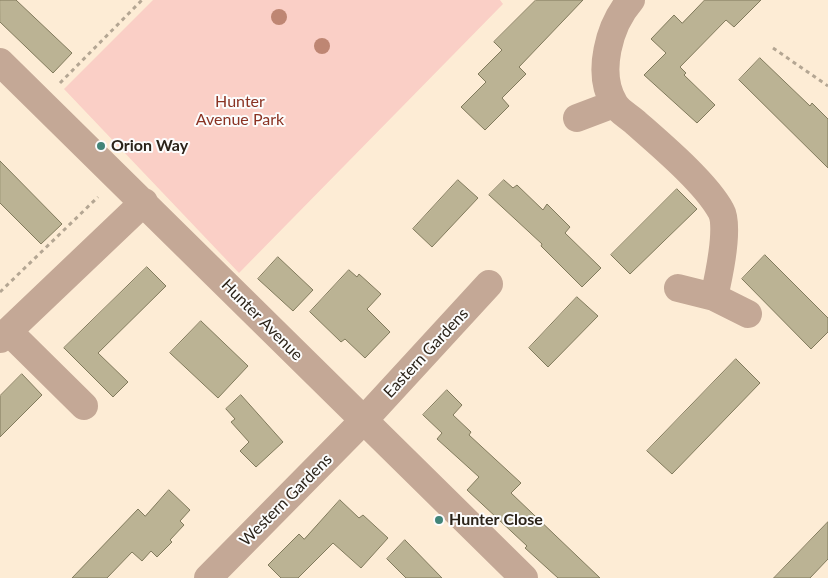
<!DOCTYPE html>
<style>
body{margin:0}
canvas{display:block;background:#fdecd5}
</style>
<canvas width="828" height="578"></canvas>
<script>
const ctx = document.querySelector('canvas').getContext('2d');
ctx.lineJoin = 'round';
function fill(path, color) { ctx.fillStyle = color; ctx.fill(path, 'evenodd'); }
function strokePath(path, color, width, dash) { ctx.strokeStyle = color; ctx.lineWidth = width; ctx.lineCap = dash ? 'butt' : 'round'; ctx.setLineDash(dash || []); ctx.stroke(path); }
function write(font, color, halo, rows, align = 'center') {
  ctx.font = font + ' Lato,sans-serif'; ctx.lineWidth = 4; ctx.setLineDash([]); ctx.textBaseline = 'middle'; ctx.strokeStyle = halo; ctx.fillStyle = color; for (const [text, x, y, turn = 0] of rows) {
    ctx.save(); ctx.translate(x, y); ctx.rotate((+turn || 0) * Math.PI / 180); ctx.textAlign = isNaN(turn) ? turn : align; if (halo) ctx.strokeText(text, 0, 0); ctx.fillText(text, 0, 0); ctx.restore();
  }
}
fill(new Path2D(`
 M153 0H500L503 4 239 273 64 89Z`), '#facfc6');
const building = new Path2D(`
 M0 0H16L72 53 53 73 0 22Z
 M536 0H583L519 67 526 74 502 98 509 106 485 130 461 107 486 82 478 74 502 50 494 42Z
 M705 0H761L734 27 726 20 680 67 686 73 684 75 715 105 697 123 644 75 666 53 651 39 674 15 682 23Z
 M760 58 810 106 812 103 828 119V168L739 80Z
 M0 161 62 224 41 244 0 203Z
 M458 180 478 198 432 247 413 229Z
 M504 180 513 188 517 185 543 210 547 204 570 227 565 233 601 268 582 287 541 246 542 244 489 195Z
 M677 189 697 209 630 274 611 255Z
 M765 255 828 318V332L811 349 742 279Z
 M278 257 313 290 293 311 258 279Z
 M147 267 166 286 98 353 128 382 113 397 64 348Z
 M349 270 357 277 359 274 381 294 367 309 390 332 365 358 345 339 341 342 310 312Z
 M577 297 598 316 548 367 529 348Z
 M201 321 248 366 218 398 170 353Z
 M736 359 760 383 672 474 647 451Z
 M22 374 42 395 0 437V396Z
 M447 390 462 405 453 415 471 432 469 435 521 483 511 493 600 578H558L525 548 527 546 467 490 479 477 437 439 442 433 423 415Z
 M241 395 283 442 256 467 240 451 249 442 231 422 235 419 226 409Z
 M169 490 190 510 180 521 184 525 170 540 172 542 157 557 151 551 142 561 132 552 107 578H72L138 509 145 516Z
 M340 500 359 518 363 515 388 538 361 568 333 543 298 578H281L268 565 299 534 304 539Z
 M828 522V559L810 578H774Z
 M405 540 442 578H406L387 559Z`);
fill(building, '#bbb394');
strokePath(building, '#817a5c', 1);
strokePath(new Path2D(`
 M773 48 828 86
 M60 83 142 0
 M0 292 98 197`), '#b4a693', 3, [4, 4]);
strokePath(new Path2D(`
 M631 0C609 25 596 73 614 103 618 111 630 117 636 123 661 145 706 183 721 211 730 226 718 280 714 297
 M0 62 524 578
 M577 118 614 104
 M678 288 714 297 748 314
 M8 331 84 406
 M0 339 144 202
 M208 578 363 421 489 284`), '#c4a896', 28);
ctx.fillStyle = '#be8673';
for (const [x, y] of [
 [279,17],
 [322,46]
]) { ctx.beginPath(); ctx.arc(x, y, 8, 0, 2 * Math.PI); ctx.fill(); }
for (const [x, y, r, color] of [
 [101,146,5,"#428579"],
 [439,520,5,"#428579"]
]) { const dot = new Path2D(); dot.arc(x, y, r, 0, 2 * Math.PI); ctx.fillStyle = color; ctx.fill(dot); strokePath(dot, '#fcfcfc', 2); }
write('16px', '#8a3323', '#fcfcfc', [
 ["Hunter",240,102],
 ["Avenue Park",240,120]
]);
write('bold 16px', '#2b2319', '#fcfcfc', [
 ["Orion Way",111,146],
 ["Hunter Close",449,520]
], 'left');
write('16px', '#2b2319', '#fcfcfc', [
 ["Hunter Avenue",262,320,45],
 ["Eastern Gardens",426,353,-47],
 ["Western Gardens",286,500,-45]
]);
</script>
